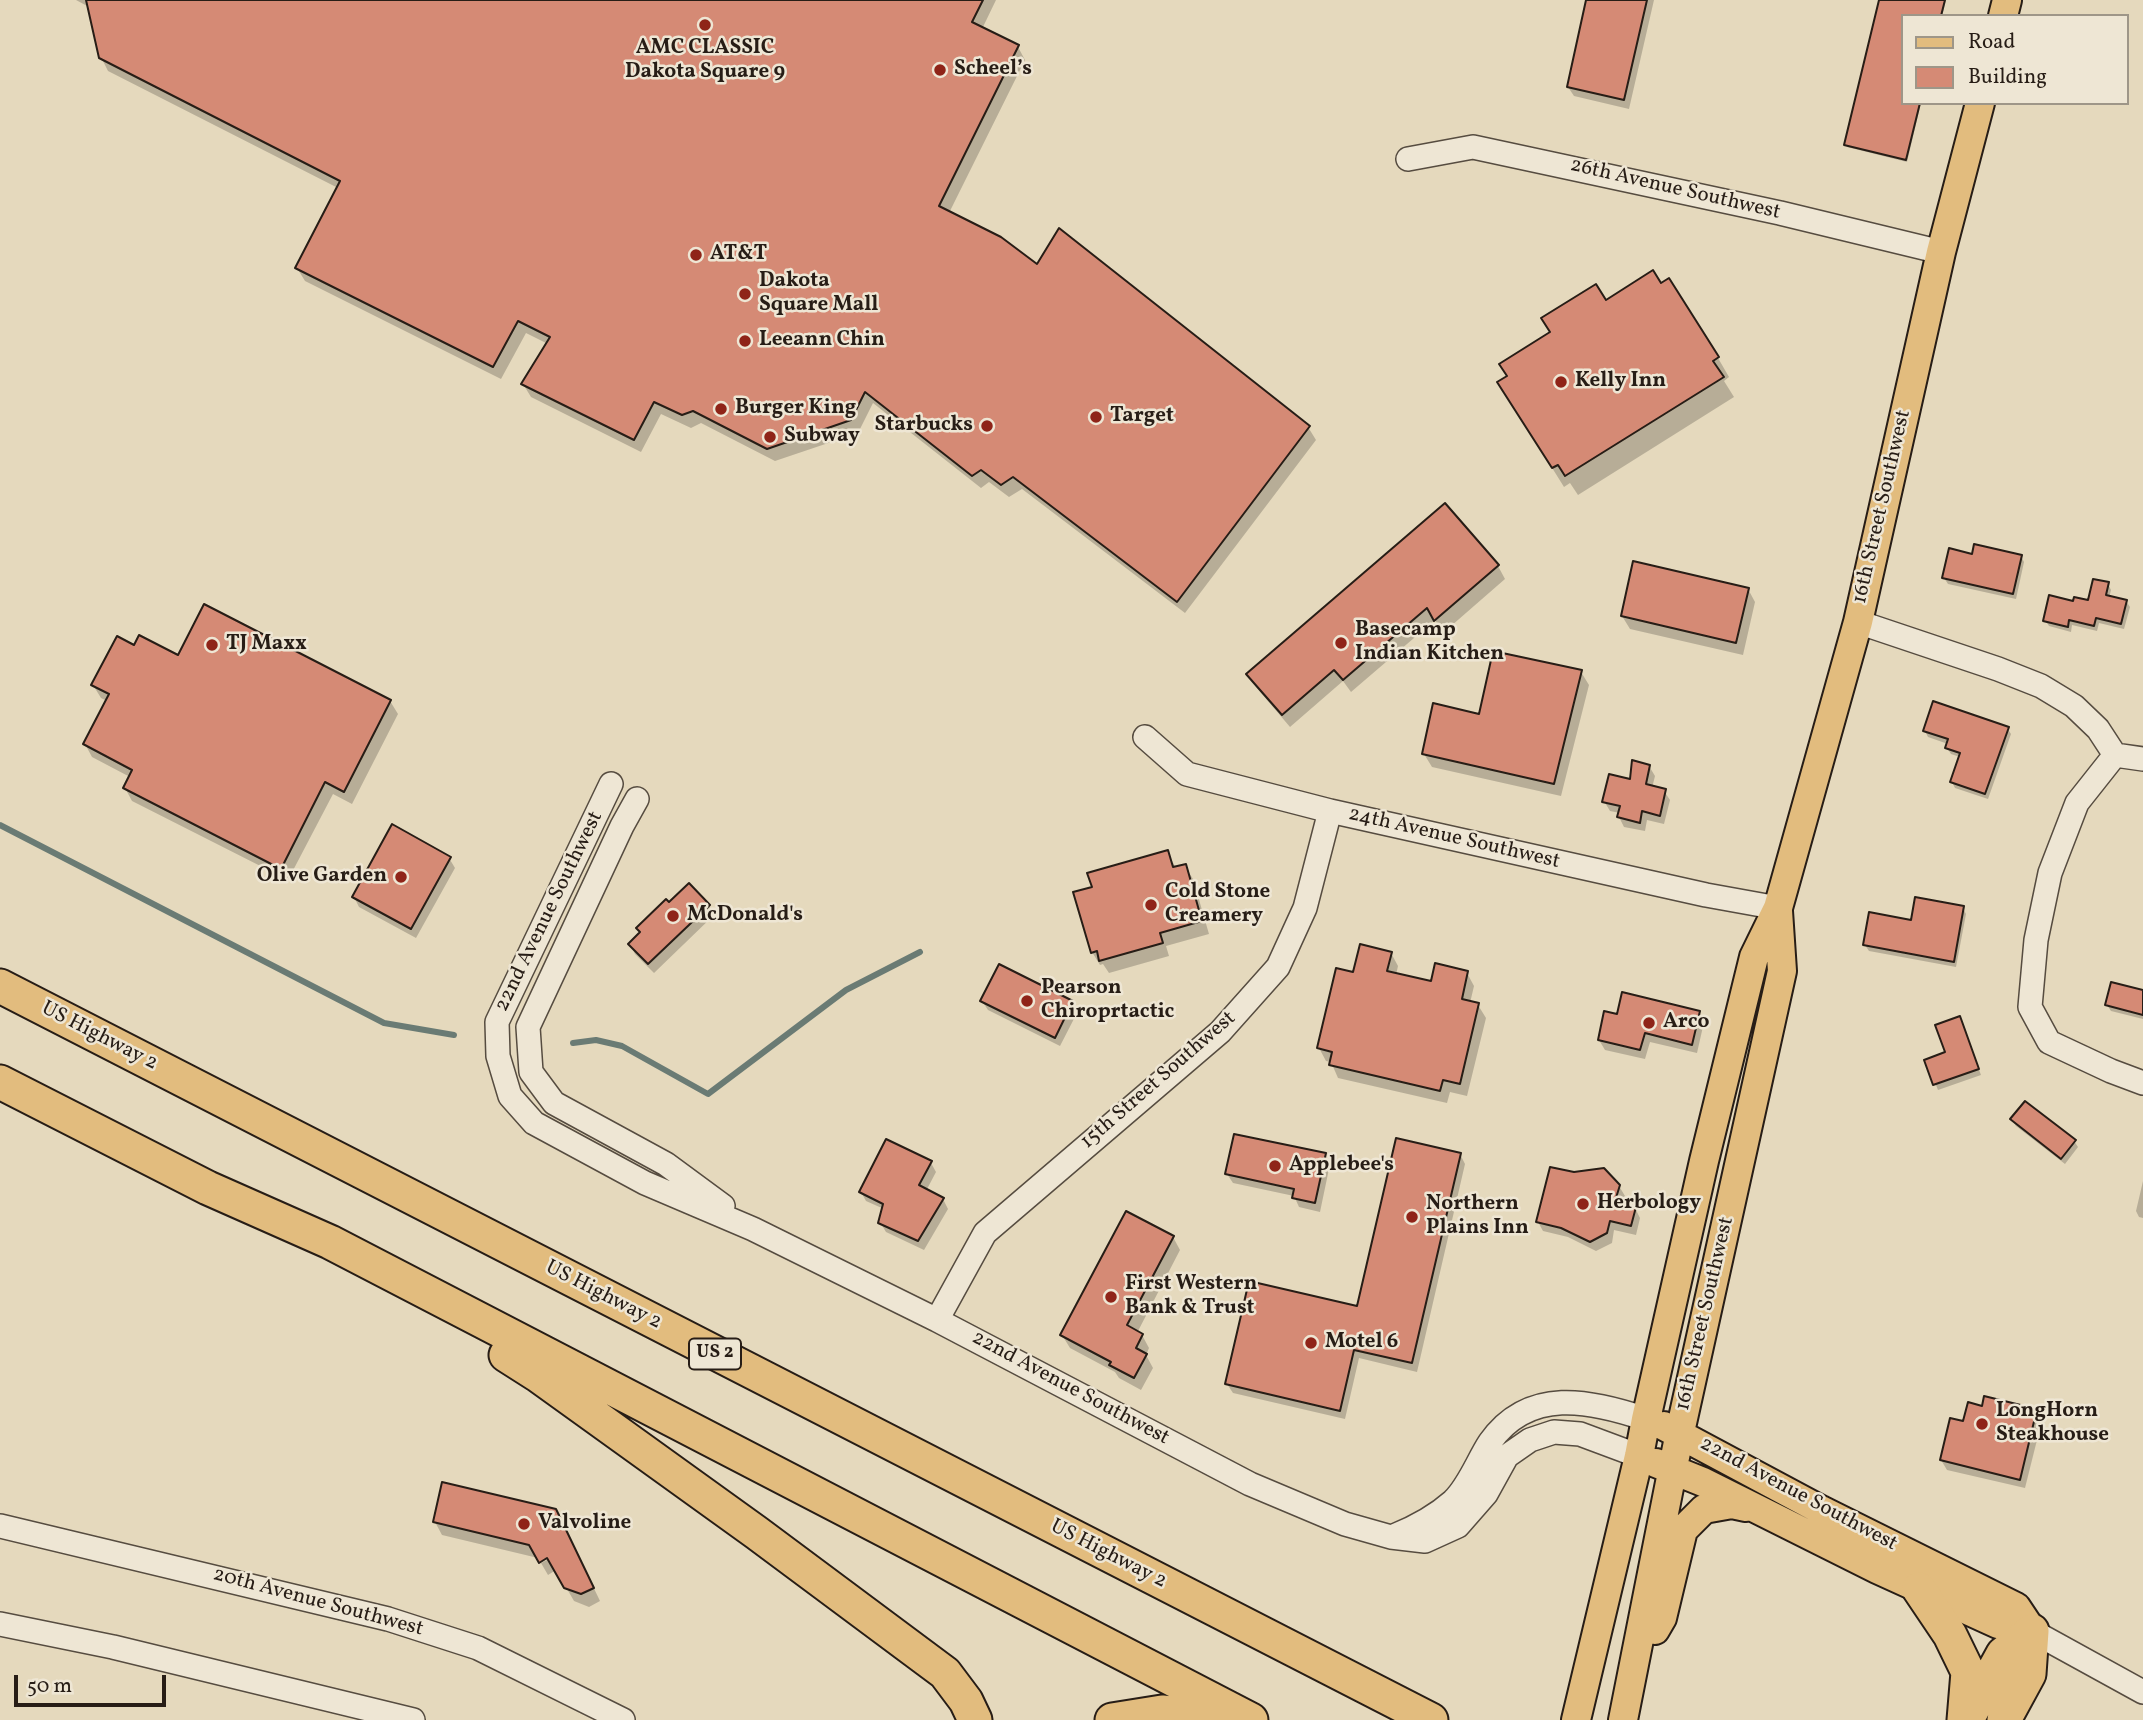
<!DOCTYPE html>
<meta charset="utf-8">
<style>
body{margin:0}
#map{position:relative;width:2143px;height:1720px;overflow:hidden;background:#e5d9bd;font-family:Vollkorn,serif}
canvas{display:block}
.legend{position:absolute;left:1901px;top:14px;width:228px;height:91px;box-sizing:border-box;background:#eee6d4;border:2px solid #9e9688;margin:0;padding:9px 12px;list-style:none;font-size:21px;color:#271d16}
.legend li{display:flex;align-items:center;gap:14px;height:35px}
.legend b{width:35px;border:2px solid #9e9688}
.scale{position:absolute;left:14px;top:1675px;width:152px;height:32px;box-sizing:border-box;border:4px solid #271d16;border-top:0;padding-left:9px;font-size:21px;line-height:24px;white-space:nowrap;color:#271d16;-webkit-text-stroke:5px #eee6d4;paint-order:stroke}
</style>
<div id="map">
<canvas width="2143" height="1720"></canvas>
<ul class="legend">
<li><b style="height:9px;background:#e2bc7e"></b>Road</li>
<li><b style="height:19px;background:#d58a75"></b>Building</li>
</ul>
<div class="scale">50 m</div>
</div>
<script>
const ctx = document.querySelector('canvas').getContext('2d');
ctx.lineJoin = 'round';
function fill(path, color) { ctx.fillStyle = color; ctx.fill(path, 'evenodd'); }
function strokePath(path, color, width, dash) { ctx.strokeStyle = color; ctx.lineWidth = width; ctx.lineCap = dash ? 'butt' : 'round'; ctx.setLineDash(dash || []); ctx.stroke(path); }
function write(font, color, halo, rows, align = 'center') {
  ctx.font = font + ' Vollkorn,serif'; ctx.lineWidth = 5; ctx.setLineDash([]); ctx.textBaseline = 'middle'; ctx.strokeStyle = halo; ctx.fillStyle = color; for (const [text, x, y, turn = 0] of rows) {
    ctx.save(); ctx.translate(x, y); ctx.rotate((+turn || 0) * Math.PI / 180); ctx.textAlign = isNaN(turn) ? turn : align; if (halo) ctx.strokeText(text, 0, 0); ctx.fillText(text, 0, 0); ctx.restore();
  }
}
fill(new Path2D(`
 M76 0H996L982 29 1018 47 1025 60 949 213 1308 427 1316 440 1185 613 1022 489 1009 497 989 482 981 488 873 403 858 433 775 461 701 423 691 428 661 414 641 452 531 397 523 384 548 344 526 333 501 379 305 281 297 268 338 188 108 71 101 57 89 7Z
 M1588 0H1654L1629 109 1574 96 1568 87Z
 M1881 0H1946L1942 16H1903V103H1921L1907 162 1847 147 1846 145Z
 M1605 302 1718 358 1729 377 1724 381 1734 397 1578 495 1570 483 1564 487 1511 402Z
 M1973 556H2021L2024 562 2016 599 1948 584 1944 578Z
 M1498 566 1505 579 1443 633 1435 620 1351 692 1343 681 1290 727 1256 687 1248 674Z
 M2108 584 2111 590 2109 598 2126 601 2130 607 2124 629 2099 623 2097 631 2072 625 2071 632 2049 626 2045 620 2075 603 2090 602Z
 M1748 589 1755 602 1743 655 1630 629 1622 616Z
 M135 647 390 701 398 714 352 804 333 794 288 880 132 801 125 788 130 777 92 757 85 744 107 701 101 698 93 685Z
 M1581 672 1589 685 1561 796 1432 767 1424 754Z
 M2007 728 2011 734 1988 799 1955 788 1952 782 1960 757 1951 754 1947 748 1948 744 1928 737 1925 731Z
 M1649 766 1655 776 1652 788 1664 791 1670 800 1664 824 1647 820 1645 831 1624 827 1619 817 1620 813 1610 811 1604 801Z
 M1167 852 1176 868 1185 866 1193 879 1209 934 1166 946 1169 956 1109 973 1103 964 1100 965 1092 952Z
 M449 858 455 868 416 938 359 907 354 897Z
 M669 905 709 906 714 915 654 973 635 954 630 944Z
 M1963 908 1966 914 1956 967 1869 951 1865 945 1912 922Z
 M1391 953 1398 966 1396 975 1432 983 1467 973 1474 986 1470 1003 1478 1005 1486 1018 1467 1096 1450 1092 1447 1103 1338 1078 1331 1062 1326 1061 1319 1048 1355 974Z
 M2143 992V1019L2111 1011 2107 1005Z
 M982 1001 1072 1002 1078 1011 1060 1046 988 1010Z
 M1699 1012 1704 1022 1697 1053 1650 1042 1645 1059 1605 1050 1599 1040 1618 1016Z
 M1962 1024 1981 1075 1938 1090 1926 1061 1947 1054Z
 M2012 1120 2074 1141 2078 1147 2065 1164 2016 1126Z
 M1460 1154 1465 1164 1417 1372 1359 1358 1345 1419 1233 1393 1227 1384 1358 1308Z
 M1325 1155 1330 1164 1320 1212 1299 1207 1294 1196 1233 1183 1227 1174Z
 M931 1163 936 1172 926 1191 943 1199 948 1209 924 1250 886 1232 880 1222 884 1209 866 1201 861 1192Z
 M2143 1181V1218L2139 1217 2136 1211Z
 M1619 1186 1625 1196 1622 1205 1635 1208 1640 1218 1636 1235 1614 1230 1612 1243 1596 1251 1568 1237 1543 1231 1538 1222Z
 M1173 1237 1180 1250 1137 1333 1142 1335 1149 1348 1146 1355 1153 1368 1141 1390 1119 1378 1115 1372 1070 1348 1062 1335Z
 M1983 1408 2036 1410 2042 1420 2025 1488 1947 1470 1941 1460 1965 1424Z
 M435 1522 563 1524 600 1601 589 1607 574 1601 556 1570 548 1575 541 1563 555 1556 538 1558 442 1535Z`), '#0003');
strokePath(new Path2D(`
 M0 825 384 1023 454 1035
 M573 1043 596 1040 622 1046 708 1094 846 990 920 952`), '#6a7b74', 6);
const building = new Path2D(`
 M86 0H983L972 22 1019 45 939 206 1001 237 1037 264 1059 228 1310 426 1177 602 1013 477 1001 485 981 470 972 476 865 392 851 420 767 449 693 411 682 415 654 402 634 440 521 384 550 337 518 321 493 367 295 268 340 181 99 58Z
 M1586 0H1647L1624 100 1567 87Z
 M1879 0H1945L1941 16H1903V103H1920L1906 160 1844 145Z
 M1653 270 1661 283 1669 278 1719 357 1713 361 1724 377 1565 476 1558 465 1552 468 1497 382 1507 376 1499 364 1550 332 1541 318 1596 284 1606 300Z
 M1445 503 1499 565 1434 621 1427 608 1343 680 1334 670 1282 715 1246 674Z
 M1974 544 2022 555 2013 594 1942 578 1949 548 1972 554Z
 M1633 561 1749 588 1736 643 1621 616Z
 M2093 579 2109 582 2106 595 2127 600 2121 624 2096 618 2094 626 2069 620 2068 627 2043 621 2049 595 2073 601 2074 597 2088 600Z
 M204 604 391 700 344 792 325 782 281 869 123 788 132 770 83 744 109 694 91 685 117 636 134 645 139 635 178 655Z
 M1493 651 1582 670 1554 784 1422 754 1433 703 1479 714Z
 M1933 701 2009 727 1985 794 1950 782 1960 753 1945 748 1948 739 1923 731Z
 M1632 760 1650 765 1646 784 1666 789 1660 816 1642 811 1640 823 1617 817 1620 806 1602 802 1609 774 1630 779Z
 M392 824 451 857 411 929 352 897Z
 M1168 850 1173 867 1186 864 1202 921 1160 933 1163 943 1099 961 1097 951 1091 953 1073 892 1092 887 1087 873Z
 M689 883 710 905 648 964 628 944 640 932 636 928 666 899 669 902Z
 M1915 897 1964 906 1954 962 1863 945 1869 912 1911 920Z
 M1360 944 1392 952 1387 971 1431 981 1435 963 1468 971 1462 999 1479 1003 1460 1084 1443 1080 1440 1091 1329 1065 1332 1052 1317 1048 1336 968 1353 972Z
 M999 964 1073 1001 1055 1038 980 1001Z
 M2111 982 2143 990V1015L2105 1005Z
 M1622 992 1700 1011 1692 1045 1645 1033 1640 1050 1598 1040 1604 1011 1617 1014Z
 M1960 1016 1979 1069 1933 1085 1924 1060 1945 1052 1935 1025Z
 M2025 1101 2076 1140 2061 1159 2010 1119Z
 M1234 1134 1326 1153 1315 1203 1292 1198 1294 1189 1225 1174Z
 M1396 1138 1461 1153 1412 1363 1354 1350 1340 1411 1225 1384 1249 1281 1357 1306Z
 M886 1139 932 1161 919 1185 944 1198 918 1241 878 1223 883 1204 859 1192Z
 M1550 1167 1574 1172 1604 1168 1620 1185 1615 1201 1636 1207 1631 1226 1610 1221 1607 1233 1590 1242 1561 1228 1536 1222Z
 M1126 1211 1174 1236 1127 1325 1143 1334 1136 1348 1147 1354 1134 1378 1109 1365 1111 1362 1060 1335Z
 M1984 1396 2037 1409 2020 1480 1940 1460 1950 1418 1963 1421 1968 1402 1982 1406Z
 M442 1482 556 1509 594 1588 581 1594 564 1588 547 1558 539 1563 529 1545 433 1522Z`);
fill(building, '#d58a75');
strokePath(building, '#271d16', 2);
const minor = new Path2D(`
 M1408 159 1473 147 1780 213 1941 252
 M1858 622 1998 669 2041 686 2074 706 2098 729 2115 755 2143 759
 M1145 737 1187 774 1330 811 1706 895 1778 908
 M2115 755 2077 803 2050 873 2036 940 2030 1007 2049 1042 2111 1071 2143 1083
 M611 784 497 1022 498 1056 510 1096 534 1123 645 1183 753 1229 937 1320 1250 1484 1345 1524 1391 1537 1425 1541 1458 1526 1486 1494 1507 1456 1530 1440 1554 1432 1580 1434 1639 1456
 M637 799 622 826 528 1027 531 1072 554 1103 666 1164 723 1206
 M937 1320 985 1233 1220 1032 1278 967 1305 908 1330 811
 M0 1526 388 1619 478 1648 623 1720
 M1394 1536C1416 1527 1435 1517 1453 1501 1469 1486 1478 1460 1490 1442 1529 1387 1590 1400 1646 1419
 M0 1624 113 1647 413 1720
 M2032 1631 2143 1692`);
const major = new Path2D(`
 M2003 16 2007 0
 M1664 1426 1821 1510 2016 1607 2032 1631
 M1656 1463 1703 1482 1877 1569 1998 1624 2032 1631
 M1655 1630 1662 1618 1683 1530 1704 1509 1732 1504 1746 1507
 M1576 1720 1639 1456 1646 1419 1704 1161 1754 957 1778 908 1858 622 1941 252 1980 103
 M1623 1720 1680 1432 1782 971 1778 911`);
const highway = new Path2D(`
 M0 986 1431 1720
 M0 1082 208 1188 330 1242 1251 1720
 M506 1355 539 1376 757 1533 945 1673 966 1701 975 1720
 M1919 1589 1950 1635 1968 1672 1964 1720
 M1970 1714 2003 1654 2032 1631
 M1112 1720 1162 1712 1229 1720
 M2004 1720 2029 1674 2032 1631`);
strokePath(minor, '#564c40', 26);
strokePath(major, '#271d16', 32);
strokePath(highway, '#271d16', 37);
strokePath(minor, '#eee6d4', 23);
strokePath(major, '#e2bc7e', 28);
strokePath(highway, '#e2bc7e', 33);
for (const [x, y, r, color] of [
 [705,25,7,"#8f2418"],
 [940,70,7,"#8f2418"],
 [696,255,7,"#8f2418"],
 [745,294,7,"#8f2418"],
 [745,341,7,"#8f2418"],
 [1561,382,7,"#8f2418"],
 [721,409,7,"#8f2418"],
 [1096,417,7,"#8f2418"],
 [987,426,7,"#8f2418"],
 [770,437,7,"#8f2418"],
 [1341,643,7,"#8f2418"],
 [212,645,7,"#8f2418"],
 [401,877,7,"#8f2418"],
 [1151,905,7,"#8f2418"],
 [673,916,7,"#8f2418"],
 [1027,1001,7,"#8f2418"],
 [1649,1023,7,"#8f2418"],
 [1275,1166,7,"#8f2418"],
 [1583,1204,7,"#8f2418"],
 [1412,1217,7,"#8f2418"],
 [1111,1297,7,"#8f2418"],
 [1311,1343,7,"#8f2418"],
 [1982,1424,7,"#8f2418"],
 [524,1524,7,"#8f2418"]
]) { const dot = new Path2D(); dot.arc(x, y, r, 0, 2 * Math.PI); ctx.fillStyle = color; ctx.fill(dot); strokePath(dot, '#eee6d4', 2.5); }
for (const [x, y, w] of [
 [715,1354,52]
]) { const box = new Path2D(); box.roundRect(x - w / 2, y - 15.5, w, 31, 5); ctx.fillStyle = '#eee6d4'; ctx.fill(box); strokePath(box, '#271d16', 2); }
write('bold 19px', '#271d16', null, [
 ["US 2",715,1354]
]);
write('bold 21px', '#271d16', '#eee6d4', [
 ["AMC CLASSIC",705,49,"center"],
 ["Dakota Square 9",705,73,"center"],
 ["Scheel’s",954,70],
 ["AT&T",710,255],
 ["Dakota",759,282],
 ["Square Mall",759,306],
 ["Leeann Chin",759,341],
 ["Kelly Inn",1575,382],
 ["Burger King",735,409],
 ["Target",1110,417],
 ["Starbucks",973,426,"right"],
 ["Subway",784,437],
 ["Basecamp",1355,631],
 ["Indian Kitchen",1355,655],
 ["TJ Maxx",226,645],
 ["Olive Garden",387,877,"right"],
 ["Cold Stone",1165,893],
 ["Creamery",1165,917],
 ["McDonald's",687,916],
 ["Pearson",1041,989],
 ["Chiroprtactic",1041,1013],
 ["Arco",1663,1023],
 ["Applebee's",1289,1166],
 ["Herbology",1597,1204],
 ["Northern",1426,1205],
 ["Plains Inn",1426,1229],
 ["First Western",1125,1285],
 ["Bank & Trust",1125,1309],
 ["Motel 6",1325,1343],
 ["LongHorn",1996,1412],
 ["Steakhouse",1996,1436],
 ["Valvoline",538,1524]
], 'left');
write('21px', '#271d16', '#eee6d4', [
 ["26th Avenue Southwest",1675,190,13],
 ["16th Street Southwest",1883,507,-77],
 ["24th Avenue Southwest",1454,839,13],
 ["22nd Avenue Southwest",550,912,-64],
 ["US Highway 2",99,1037,27],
 ["15th Street Southwest",1159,1081,-41],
 ["US Highway 2",603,1296,27],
 ["16th Street Southwest",1706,1314,-77],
 ["22nd Avenue Southwest",1070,1389,28],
 ["22nd Avenue Southwest",1798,1495,28],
 ["US Highway 2",1108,1555,27],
 ["20th Avenue Southwest",318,1603,15]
]);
</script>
